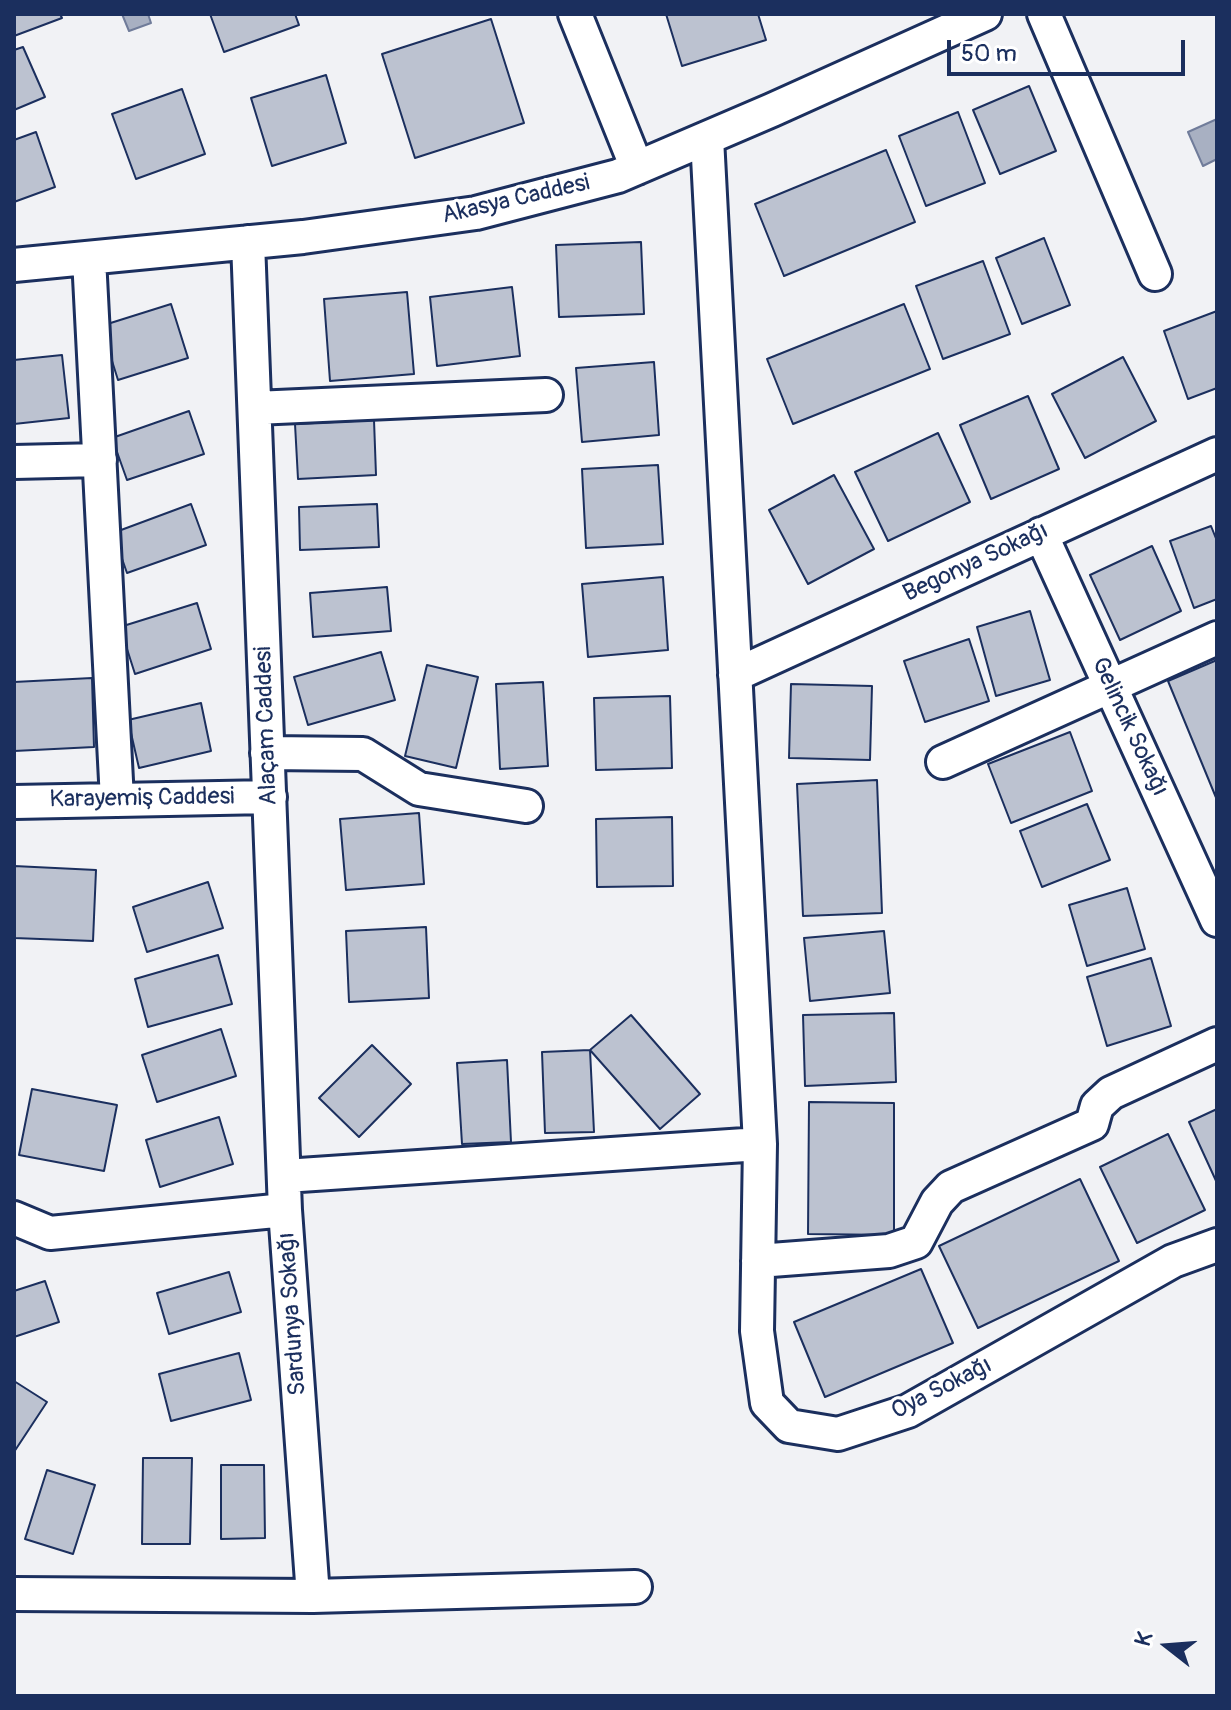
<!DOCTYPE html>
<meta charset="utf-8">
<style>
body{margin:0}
#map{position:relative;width:1231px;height:1710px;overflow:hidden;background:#f1f2f5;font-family:Pangolin,sans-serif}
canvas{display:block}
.frame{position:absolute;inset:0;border:16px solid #1b2f5e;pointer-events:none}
.north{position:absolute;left:1127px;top:1606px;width:80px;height:80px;-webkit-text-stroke:6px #fff;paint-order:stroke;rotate:287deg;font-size:22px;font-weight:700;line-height:32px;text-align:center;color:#1b2f5e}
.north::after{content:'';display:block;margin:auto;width:28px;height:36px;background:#1b2f5e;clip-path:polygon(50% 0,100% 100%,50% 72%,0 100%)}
.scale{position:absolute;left:947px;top:40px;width:238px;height:36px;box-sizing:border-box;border:4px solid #1b2f5e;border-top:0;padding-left:10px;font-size:24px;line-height:28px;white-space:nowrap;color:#1b2f5e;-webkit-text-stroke:6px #fff;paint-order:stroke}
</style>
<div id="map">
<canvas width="1231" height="1710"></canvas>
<div class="frame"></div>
<div class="north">K</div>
<div class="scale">50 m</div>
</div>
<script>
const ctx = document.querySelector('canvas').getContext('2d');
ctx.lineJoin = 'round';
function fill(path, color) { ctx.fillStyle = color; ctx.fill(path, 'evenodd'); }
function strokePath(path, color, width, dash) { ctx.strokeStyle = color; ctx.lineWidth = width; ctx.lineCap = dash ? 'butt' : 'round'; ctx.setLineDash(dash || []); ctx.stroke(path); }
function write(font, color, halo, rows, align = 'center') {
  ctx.font = font + ' Pangolin,sans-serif'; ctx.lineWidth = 6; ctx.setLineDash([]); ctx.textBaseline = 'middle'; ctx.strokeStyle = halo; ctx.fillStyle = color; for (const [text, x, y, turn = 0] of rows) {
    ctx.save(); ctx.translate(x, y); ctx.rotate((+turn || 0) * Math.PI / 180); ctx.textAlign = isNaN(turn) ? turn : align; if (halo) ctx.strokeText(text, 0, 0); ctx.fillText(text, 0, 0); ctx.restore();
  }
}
const water = new Path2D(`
 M122 14H148L151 23 129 31Z
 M1217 119V159L1203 166 1188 132Z`);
fill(water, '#a8b0c2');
strokePath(water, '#707c9a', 2);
const building = new Path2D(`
 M14 14H60L62 18 14 36Z
 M210 14H295L299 25 224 52Z
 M666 14H758L766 40 682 66Z
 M491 19 524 123 415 158 382 54Z
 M23 47 45 97 14 110V50Z
 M326 75 346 143 272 166 251 98Z
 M1029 86 1056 151 1000 174 973 110Z
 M182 89 205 154 136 179 112 114Z
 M958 112 985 183 926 206 899 136Z
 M36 132 55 187 14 202V140Z
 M886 150 915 222 784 276 755 204Z
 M1044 238 1070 305 1022 324 996 258Z
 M641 242 644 314 559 317 556 245Z
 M983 261 1010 334 943 359 916 286Z
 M512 287 520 356 437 366 430 297Z
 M407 292 414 374 330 381 324 299Z
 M171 304 188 358 118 380 101 326Z
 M904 304 930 369 793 424 767 359Z
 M1217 311V388L1188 399 1164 331Z
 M62 355 69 418 14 424V360Z
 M1123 357 1156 421 1085 458 1052 394Z
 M654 362 659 435 582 442 576 368Z
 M1028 396 1059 469 991 499 960 425Z
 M189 411 204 454 127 480 112 438Z
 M374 420 376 475 298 479 295 424Z
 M938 433 970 502 888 541 855 472Z
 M658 465 663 544 586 548 582 469Z
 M834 475 874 549 808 584 769 510Z
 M191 504 206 545 127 573 113 533Z
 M377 504 379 547 300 550 299 507Z
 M1211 526 1217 541V599L1194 608 1170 541Z
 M1152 546 1181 611 1120 640 1090 575Z
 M663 577 668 650 588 657 582 584Z
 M387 587 391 631 313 637 310 593Z
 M197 603 211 649 135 674 120 627Z
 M1030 611 1050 680 996 696 977 627Z
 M969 639 989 701 925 722 904 661Z
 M381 652 395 700 308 725 294 677Z
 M1217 660V800L1168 681Z
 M427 665 478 677 456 768 405 756Z
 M92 678 94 747 14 751V682Z
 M543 682 548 766 500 769 496 684Z
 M791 684 872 686 870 760 789 758Z
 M670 696 672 768 596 770 594 698Z
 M201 703 211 751 139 768 128 720Z
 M1070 732 1092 791 1011 823 988 764Z
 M877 780 882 913 803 916 797 784Z
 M1087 804 1110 860 1042 887 1020 831Z
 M419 813 424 884 346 890 340 819Z
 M672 817 673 886 597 887 596 819Z
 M14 866 96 870 93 941 14 938Z
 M208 882 223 928 147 952 133 907Z
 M1127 888 1145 949 1087 966 1069 905Z
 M426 927 429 998 349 1002 346 931Z
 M884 931 890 993 810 1001 804 938Z
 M218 955 232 1004 148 1027 135 979Z
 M1151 958 1171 1026 1107 1046 1087 977Z
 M894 1013 896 1082 805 1086 803 1015Z
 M631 1015 700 1094 660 1129 590 1050Z
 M221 1029 236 1076 157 1102 142 1055Z
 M372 1045 411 1084 359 1137 319 1098Z
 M590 1050 594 1132 545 1133 542 1052Z
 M507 1060 511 1142 462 1144 457 1063Z
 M32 1089 117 1105 104 1171 19 1155Z
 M809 1102 894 1103V1235L808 1234Z
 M1217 1109V1183L1189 1122Z
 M219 1117 233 1164 160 1187 146 1140Z
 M1168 1134 1205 1210 1137 1243 1100 1167Z
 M1080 1179 1119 1261 978 1328 939 1246Z
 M921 1269 953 1343 825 1397 794 1322Z
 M229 1272 241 1312 169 1334 157 1293Z
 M45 1281 59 1322 14 1337V1291Z
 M239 1353 251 1400 171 1421 159 1374Z
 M14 1381 47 1402 14 1452Z
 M143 1458H192L190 1544H142Z
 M221 1465H264L265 1538 221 1539Z
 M47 1470 95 1485 73 1554 25 1539Z`);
fill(building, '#bcc2d0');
strokePath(building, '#1b2f5e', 2);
const minor = new Path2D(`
 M575 14 637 168
 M1044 14 1155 274
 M248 242 285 1210
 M89 258 117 800
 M14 265 303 237 476 213 618 176 772 110 985 14
 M255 408 546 395
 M14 462 100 460
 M1041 534 1217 920
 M735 675 1217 454
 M267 753 363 754 419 789 526 806
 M943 762 1217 638
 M14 802 270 797
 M760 1144 757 1331 767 1403 789 1426 838 1434 908 1411 1173 1261 1217 1245
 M285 1176 760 1144 707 138
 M14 1218 50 1233 285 1210 313 1596
 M758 1261 889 1251 916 1242 937 1202 951 1187 1092 1124 1097 1106 1111 1093 1217 1044
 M14 1594 313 1596 635 1587`);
strokePath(minor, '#1b2f5e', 38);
strokePath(minor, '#fff', 32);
write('24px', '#1b2f5e', '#fff', [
 ["Akasya Caddesi",516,200,-13],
 ["Begonya Sokağı",976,563,-25],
 ["Alaçam Caddesi",267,726,-92],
 ["Gelincik Sokağı",1129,727,65],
 ["Karayemiş Caddesi",142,799,-1],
 ["Sardunya Sokağı",293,1314,-94],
 ["Oya Sokağı",942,1389,-27]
]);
</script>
